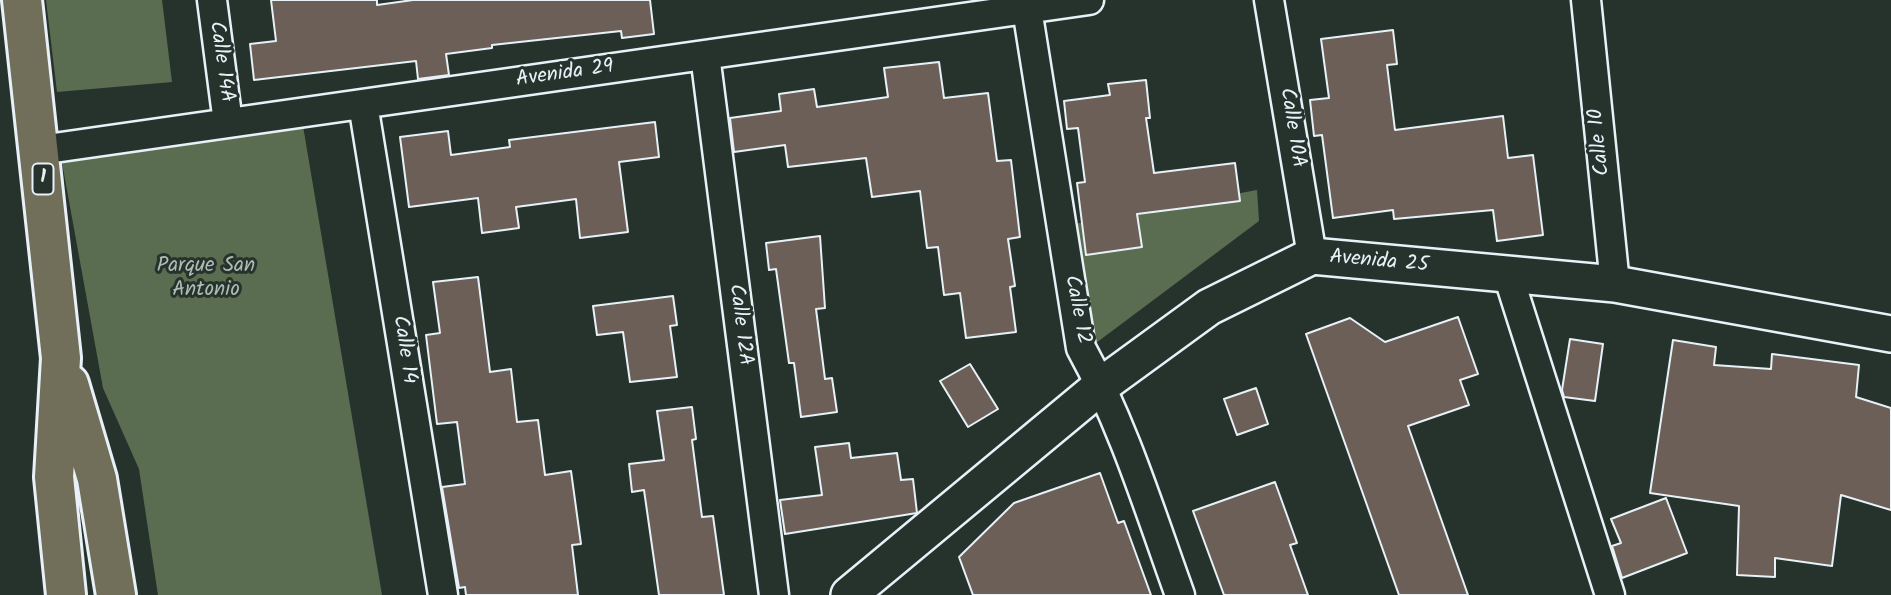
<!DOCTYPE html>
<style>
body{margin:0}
canvas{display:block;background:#26332d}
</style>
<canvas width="1891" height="595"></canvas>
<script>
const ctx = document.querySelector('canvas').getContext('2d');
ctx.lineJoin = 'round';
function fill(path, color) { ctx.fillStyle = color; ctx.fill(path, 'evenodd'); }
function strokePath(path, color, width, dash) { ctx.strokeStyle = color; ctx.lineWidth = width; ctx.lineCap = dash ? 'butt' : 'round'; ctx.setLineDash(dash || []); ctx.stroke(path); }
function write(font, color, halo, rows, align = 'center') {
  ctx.font = font + ' Kalam,sans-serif'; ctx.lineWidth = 6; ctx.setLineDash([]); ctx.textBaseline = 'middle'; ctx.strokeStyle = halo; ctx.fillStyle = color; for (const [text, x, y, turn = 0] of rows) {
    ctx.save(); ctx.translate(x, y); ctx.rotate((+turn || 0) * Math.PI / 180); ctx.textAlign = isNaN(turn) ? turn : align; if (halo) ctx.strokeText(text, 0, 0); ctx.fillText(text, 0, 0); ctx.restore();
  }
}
fill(new Path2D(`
 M46 0H162L172 82 57 92Z
 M303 126 382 595H158L139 469 103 388 61 157Z
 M1257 190 1259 221 1096 343 1078 330 1069 225Z`), '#5a6d51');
const building = new Path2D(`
 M271 0H377V5L413 0H650L654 34 622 38 621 31 492 45V48L446 54 449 75 418 79 416 61 254 80 250 44 276 41Z
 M1393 30 1397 64 1387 65 1395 130 1503 116 1508 158 1533 155 1543 235 1497 241 1493 210 1394 219 1393 210 1333 218 1322 135 1314 136 1310 100 1329 98 1321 39Z
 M939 62 944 98 988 93 997 161 1011 160 1020 237 1008 239 1015 286 1010 287 1016 332 966 338 960 293 944 295 938 247 927 248 920 191 872 197 866 158 788 167 785 145 734 152 730 118 781 111 779 94 814 89 817 107 888 97 884 68Z
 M1146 80 1150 118H1146L1154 173 1235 163 1240 201 1137 214 1142 247 1086 255 1077 183 1085 182 1078 128 1067 129 1064 101 1110 95 1108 84Z
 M655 122 659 157 619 162 628 232 580 238 576 199 516 207 519 228 482 233 478 198 409 207 400 137 448 131 451 155 510 147 509 140Z
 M820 236 825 308 816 309 825 379 832 378 837 412 801 417 794 363H789L776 269 769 270 766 243Z
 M478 277 490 372 511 369 517 422 538 420 545 475 571 471 581 544 572 545 578 595H466L465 587 459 588 442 487 465 484 457 422 437 424 426 335 440 333 433 282Z
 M673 296 677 325 670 326 677 377 630 382 623 332 597 335 593 306Z
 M1458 317 1478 374 1460 380 1469 405 1408 426 1468 595H1399L1306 334 1350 318 1385 342Z
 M1570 339 1603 344 1595 401 1564 397 1562 390Z
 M1673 340 1716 347 1714 365 1771 369 1772 354 1859 365 1856 397 1891 408V510L1841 495 1832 566 1775 558V577L1737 575 1739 506 1650 493Z
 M970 364 998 409 968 427 940 381Z
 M1256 388 1268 424 1237 435 1224 399Z
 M692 407 696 439 692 440 702 517 713 516 724 595H659L644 490 632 492 629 464 664 460 657 411Z
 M849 443 851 458 897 453 901 480 913 479 917 513 785 534 780 500 822 495 815 447Z
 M1100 473 1118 523 1124 521 1151 595H973L959 557 1014 503Z
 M1275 482 1297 543 1290 545 1308 595H1224L1193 511Z
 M1666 498 1687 553 1622 578 1612 546 1621 543 1611 519Z`);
fill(building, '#6b5f57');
strokePath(building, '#e8f1f8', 2);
const minor = new Path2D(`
 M212 0 228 123
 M1269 0 1312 256
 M1586 0 1615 284
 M1027 9 1081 348C1124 426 1150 512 1180 595
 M705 55 774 595
 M363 104 443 595
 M40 150 1089 0
 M1508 275 1610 595`);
const tertiary = new Path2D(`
 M849 595 1102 385 1209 307 1312 256 1615 284 1891 334`);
const trunk = new Path2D(`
 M22 0 61 358 54 477 66 595
 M69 384 97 479 116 595`);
strokePath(minor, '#e8f1f8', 33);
strokePath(tertiary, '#e8f1f8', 40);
strokePath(trunk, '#e8f1f8', 44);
strokePath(minor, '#26332d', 28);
strokePath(tertiary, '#26332d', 35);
strokePath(trunk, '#716e59', 38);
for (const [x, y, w] of [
 [43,179,21]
]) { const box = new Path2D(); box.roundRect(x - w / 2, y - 15.5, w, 31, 5); ctx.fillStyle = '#26332d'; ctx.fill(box); strokePath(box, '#e8f1f8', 2); }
write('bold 19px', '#e8f1f8', null, [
 ["1",43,179]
]);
write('21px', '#e8f1f8', '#26332d', [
 ["Calle 14A",220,62,82],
 ["Avenida 29",565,75,-8],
 ["Calle 10A",1291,128,81],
 ["Calle 10",1601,142,-96],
 ["Avenida 25",1379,263,5],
 ["Calle 12",1076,310,79],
 ["Calle 12A",739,325,83],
 ["Calle 14",403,350,81]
]);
write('21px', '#afbcb5', '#26332d', [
 ["Parque San",206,267],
 ["Antonio",206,291]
]);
</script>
